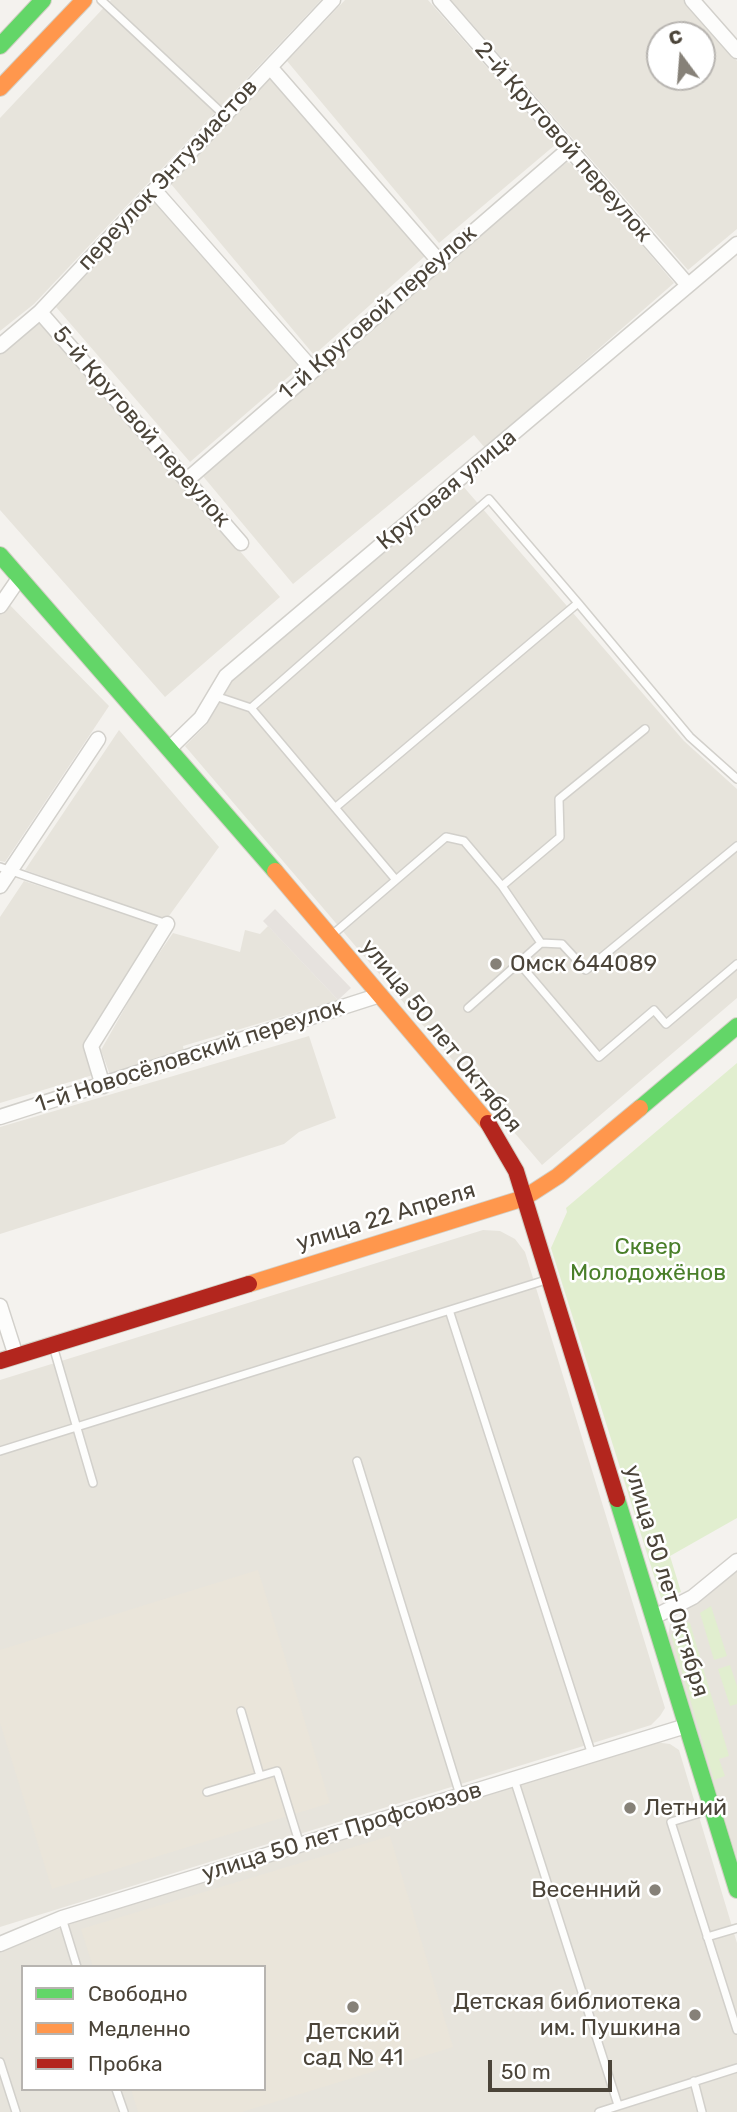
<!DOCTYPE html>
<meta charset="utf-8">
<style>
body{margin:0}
#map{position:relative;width:737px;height:2112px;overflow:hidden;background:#f4f2ee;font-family:Rubik,sans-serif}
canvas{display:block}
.legend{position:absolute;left:21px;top:1965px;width:245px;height:126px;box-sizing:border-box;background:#fff;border:2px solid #b7b4b0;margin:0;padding:9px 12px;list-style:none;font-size:21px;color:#4b4439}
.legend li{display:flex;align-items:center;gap:14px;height:35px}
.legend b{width:35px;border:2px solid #b7b4b0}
.north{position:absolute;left:646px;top:21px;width:70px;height:70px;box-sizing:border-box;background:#fff;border:2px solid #b7b4b0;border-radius:50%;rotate:344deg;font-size:19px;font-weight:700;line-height:28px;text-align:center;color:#4b4439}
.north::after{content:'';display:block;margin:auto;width:24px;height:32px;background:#868178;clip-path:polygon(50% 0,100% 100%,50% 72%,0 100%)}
.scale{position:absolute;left:488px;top:2060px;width:124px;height:32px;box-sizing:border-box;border:4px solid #4b4439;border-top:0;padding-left:9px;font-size:21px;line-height:24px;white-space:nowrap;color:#4b4439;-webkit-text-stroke:5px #fff;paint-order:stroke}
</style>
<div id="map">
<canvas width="737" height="2112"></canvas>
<ul class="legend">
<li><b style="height:9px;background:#63d668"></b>Свободно</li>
<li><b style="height:9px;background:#ff974d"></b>Медленно</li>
<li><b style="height:9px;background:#b3261e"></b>Пробка</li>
</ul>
<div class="north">С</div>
<div class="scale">50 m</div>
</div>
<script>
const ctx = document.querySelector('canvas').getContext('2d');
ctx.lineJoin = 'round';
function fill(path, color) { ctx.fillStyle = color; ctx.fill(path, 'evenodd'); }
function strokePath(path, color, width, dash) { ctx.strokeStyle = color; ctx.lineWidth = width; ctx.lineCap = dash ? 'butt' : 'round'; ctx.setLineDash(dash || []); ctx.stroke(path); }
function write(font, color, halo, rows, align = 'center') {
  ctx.font = font + ' Rubik,sans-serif'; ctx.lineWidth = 5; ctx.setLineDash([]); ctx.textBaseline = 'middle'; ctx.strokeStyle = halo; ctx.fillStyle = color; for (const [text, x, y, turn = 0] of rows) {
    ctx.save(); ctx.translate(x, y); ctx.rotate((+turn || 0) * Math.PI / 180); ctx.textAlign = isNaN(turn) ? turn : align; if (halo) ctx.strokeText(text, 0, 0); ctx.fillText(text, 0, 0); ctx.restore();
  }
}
fill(new Path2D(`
 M111 0H321L34 304 0 331V118Z
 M345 0H428L555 145 439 243 287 61Z
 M451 0H684L737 61V229L688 270ZM660 35H702V77H660Z
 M271 75 425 256 314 355 171 184 228 118Z
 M567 162 575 166 674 283 485 448 474 435 293 584 202 475Z
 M155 201 301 366 190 462 56 307Z
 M39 321 280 597 165 697 0 510V354Z
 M462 485 684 741 737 789V998L542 1165 185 746 207 724 231 680Z
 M0 595 109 706 5 862 0 861Z
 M119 730 219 847 166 920 25 870Z
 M24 881 159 924 84 1042 93 1075 0 1103V917Z
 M268 926 338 1000 183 1046 184 1052 110 1075 101 1050 142 978 173 933 240 952 245 930 260 934Z
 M309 1036 336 1118 299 1132 284 1144 0 1234V1127Z
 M483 1230 500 1231 515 1239 525 1252 665 1708 660 1716 651 1725 0 1927V1380Z
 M737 1566V1859L668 1636 670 1624Z
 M654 1742 670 1744 679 1750 737 1943V2112H0V1952L78 1921ZM23 1967H264V2089H23Z`), '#e7e4dc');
fill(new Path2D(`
 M275 909 351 988 338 1000 263 921Z`), '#e6e2de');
fill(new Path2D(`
 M258 1570 330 1803 52 1889 0 1723V1650Z
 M390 1836 453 2047 242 2112H138L131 2089H264V1967H93L81 1929Z`), '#eae5da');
fill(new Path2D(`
 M737 1063V1518L670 1556 681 1592 661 1598 551 1248 567 1212 566 1208Z
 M711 1606 727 1656 714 1660 700 1613Z
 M686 1622 690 1623 729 1756 719 1759 725 1776 714 1780 671 1635Z
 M730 1665 737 1686V1704L730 1706 718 1669Z`), '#e1eecf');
const lane = new Path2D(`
 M101 0 223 114
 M578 603 690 737 737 779
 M215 696 251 708 396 880
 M251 708 489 499 578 603 336 807
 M0 867 167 924
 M502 886 560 837 559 799 645 729
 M332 935 446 837 464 841 502 886 541 943
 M519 963 599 1057 654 1010 666 1024 737 964
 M468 1008 541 943 562 944 586 970 737 846
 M450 1313 592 1755
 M53 1346 93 1483
 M0 1451 549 1279
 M357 1461 460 1795
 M241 1711 260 1776
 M514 1779 618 2105
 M207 1792 277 1771 300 1845
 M710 1810 671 1822 737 2030
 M62 1918 77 1967
 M707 1937 737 1928
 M0 2062 16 2112
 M694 2081 702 2112
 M116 2089 124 2112
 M599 2112 737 2068`);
const street = new Path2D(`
 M440 0 687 284
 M692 0 737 51
 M270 67 438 260
 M155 191 312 369
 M40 312 241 543
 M0 346 40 312 333 0
 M188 479 569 149
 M0 606 20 577
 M170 748 201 718 226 676 737 244
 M0 886 98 739
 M103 1086 91 1046 167 924
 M0 1117 380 995
 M0 1306 16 1356
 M654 1617 693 1597 737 1561
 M0 1944 62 1918 686 1726`);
const fast = new Path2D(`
 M0 46 43 0
 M0 555 275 871
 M640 1108 737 1026
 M617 1499 737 1890`);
const slow = new Path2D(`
 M0 88 84 0
 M275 871 488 1123
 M249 1284 524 1198 558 1176 640 1108`);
const jam = new Path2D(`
 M488 1123 516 1171 617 1499
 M0 1361 249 1284`);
strokePath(lane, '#d2d0cb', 10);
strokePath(street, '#d2d0cb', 17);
strokePath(fast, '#d3cfc5', 18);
strokePath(slow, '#d3cfc5', 18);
strokePath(jam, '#d3cfc5', 18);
strokePath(lane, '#fdfdfc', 7);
strokePath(street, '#fdfdfc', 14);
strokePath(fast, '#63d668', 16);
strokePath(slow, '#ff974d', 16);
strokePath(jam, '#b3261e', 16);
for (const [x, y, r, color] of [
 [496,964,7,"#868178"],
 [630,1808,7,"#868178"],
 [655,1890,7,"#868178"],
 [353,2007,7,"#868178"],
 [695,2015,7,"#868178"]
]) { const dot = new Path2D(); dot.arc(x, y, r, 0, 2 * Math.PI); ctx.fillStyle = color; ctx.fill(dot); strokePath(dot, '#fff', 2.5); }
write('23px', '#4b4439', '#fff', [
 ["2-й Круговой переулок",563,142,49],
 ["переулок Энтузиастов",168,175,-47],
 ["1-й Круговой переулок",378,313,-41],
 ["5-й Круговой переулок",141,427,49],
 ["Круговая улица",447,490,-40],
 ["улица 50 лет Октября",441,1036,51],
 ["1-й Новосёловский переулок",190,1056,-18],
 ["улица 22 Апреля",386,1217,-17],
 ["улица 50 лет Октября",666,1581,73],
 ["улица 50 лет Профсоюзов",342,1832,-17]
]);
write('23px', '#4b4439', '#fff', [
 ["Омск 644089",510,964],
 ["Летний",644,1808],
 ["Весенний",641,1890,"right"],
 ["Детская библиотека",681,2002,"right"],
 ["им. Пушкина",681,2028,"right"],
 ["Детский",353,2032,"center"],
 ["сад № 41",353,2058,"center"]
], 'left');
write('23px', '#4a7f2a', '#fff', [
 ["Сквер",648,1247],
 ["Молодожёнов",648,1273]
]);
</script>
